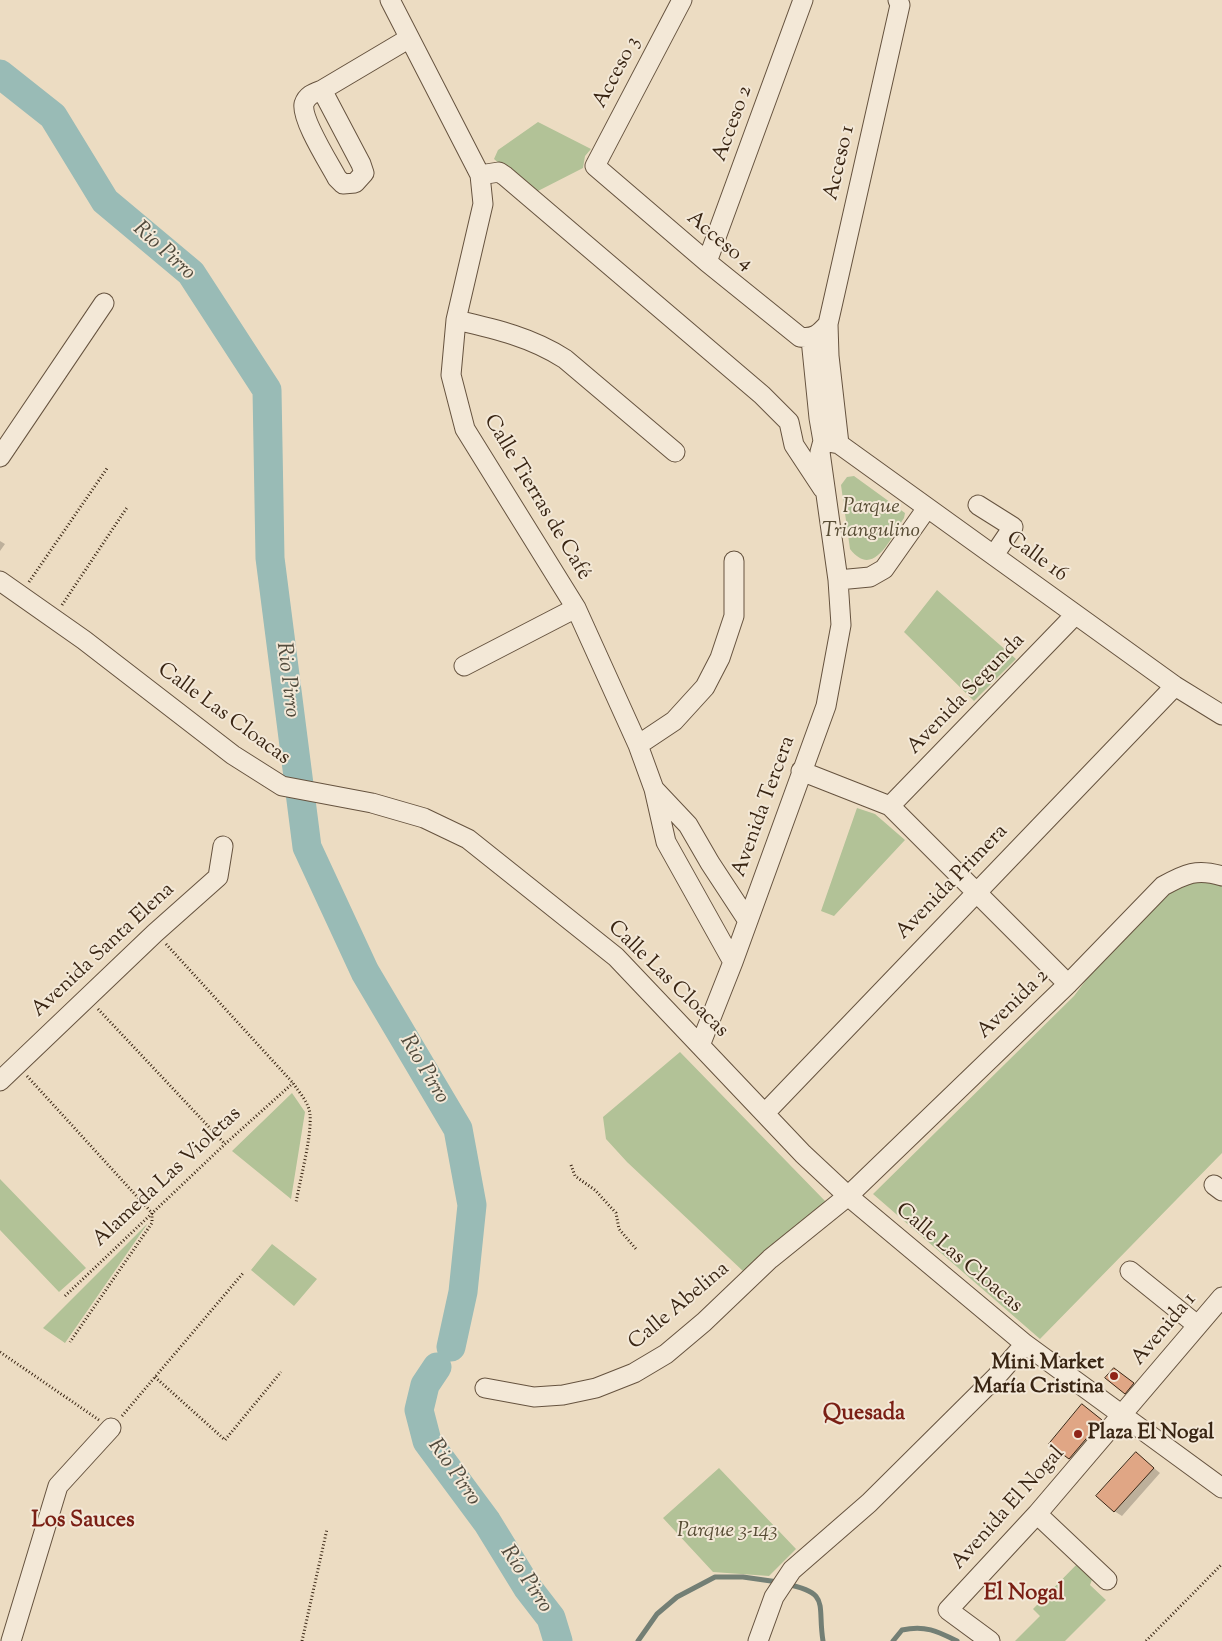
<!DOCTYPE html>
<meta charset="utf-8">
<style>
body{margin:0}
canvas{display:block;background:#ecdcc2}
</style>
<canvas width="1222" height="1641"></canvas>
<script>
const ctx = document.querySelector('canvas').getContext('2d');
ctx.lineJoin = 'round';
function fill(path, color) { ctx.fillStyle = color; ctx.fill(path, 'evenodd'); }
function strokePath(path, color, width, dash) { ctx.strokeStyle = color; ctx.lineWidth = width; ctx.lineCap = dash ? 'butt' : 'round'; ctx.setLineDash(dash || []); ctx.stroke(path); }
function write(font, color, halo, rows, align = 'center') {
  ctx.font = font + ' "Sorts Mill Goudy",serif'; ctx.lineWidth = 4; ctx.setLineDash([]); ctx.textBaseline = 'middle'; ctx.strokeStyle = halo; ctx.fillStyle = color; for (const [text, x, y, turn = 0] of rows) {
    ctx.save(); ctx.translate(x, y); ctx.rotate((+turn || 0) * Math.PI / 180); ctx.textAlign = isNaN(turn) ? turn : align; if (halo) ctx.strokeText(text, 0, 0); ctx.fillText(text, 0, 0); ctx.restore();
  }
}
fill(new Path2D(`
 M538 122 591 149 585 156 583 168 534 193 494 159 498 150Z
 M854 476 905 513 904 518C891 537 874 580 850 549L841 485 847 477Z
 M937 590 1016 659 974 701 904 632Z
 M857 808 875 814 905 840 834 916 821 911Z
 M1195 881 1222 883V1153L1040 1339 873 1194 1074 996 1108 951 1166 892Z
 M680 1052 826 1202 744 1272 627 1162 606 1139 603 1117Z
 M292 1093 305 1112 291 1199 232 1151Z
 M0 1179 86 1268 59 1292 0 1230Z
 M148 1223 65 1343 43 1328Z
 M272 1244 317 1279 294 1306 251 1270Z
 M719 1468 796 1549 769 1576 713 1572 663 1518Z
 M1080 1561 1093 1577 1090 1585 1106 1600 1065 1641H1015L1040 1616 1033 1609Z`), '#b2c297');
fill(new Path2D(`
 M0 541 5 544 0 551Z
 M1114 1369 1135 1385 1127 1394 1126 1393Z
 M1083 1406 1109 1425 1077 1462 1070 1458Z
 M1136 1453 1160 1473 1122 1516 1114 1511Z`), '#0003');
strokePath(new Path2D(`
 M786 1584C831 1593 817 1604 823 1641
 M638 1641 657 1614 677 1597 715 1577H743L778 1582
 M893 1641 902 1630C925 1625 937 1631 957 1641`), '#737f75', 5);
strokePath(new Path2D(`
 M0 74 53 116 105 201 191 273 267 390 270 558 307 847 365 972 458 1129 472 1205 463 1292 451 1347
 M437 1367 425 1385 419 1410 427 1441 487 1522 527 1587 551 1618 558 1641`), '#99bbb6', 29);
const building = new Path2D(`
 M1114 1368 1134 1383 1125 1394 1105 1378Z
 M1082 1404 1102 1420 1069 1459 1049 1444Z
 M1136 1452 1154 1468 1114 1512 1096 1496Z`);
fill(building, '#e0a685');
strokePath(building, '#392513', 1);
const minor = new Path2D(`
 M390 0 480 175 483 204 456 320 451 375 465 429 576 608 638 745 654 789 666 842 733 962
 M682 0 595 166 707 262 800 337C814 339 819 334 828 324L900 5 898 0
 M322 90 361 164 364 173 355 183 343 184 337 178C329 163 301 119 304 104 307 95 314 93 322 90L408 39
 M480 175 499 172 505 176 762 395 789 422 794 445 823 489
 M707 262 803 0
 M456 320C495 329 531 337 565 359L675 452
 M828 324 829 356 839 444
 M811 339 819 418 823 441
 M823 441 839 444 1175 686 1222 715
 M0 457 104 303
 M978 505 1013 527 994 555
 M838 580 870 577 884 569 927 508
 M0 581 84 640 233 755 282 786 372 803 424 818 468 839 616 957 803 1154 848 1196 1025 1344 1222 1488
 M464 666 576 608
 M638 745 674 721 705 687 720 658 734 616V561
 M801 771 890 806 1068 984
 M655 790 688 825 710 863 748 921
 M890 806 1075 615
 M701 1043 733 962 826 706 841 625 838 580 820 452 823 441
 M0 1081 155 933 218 877 223 846
 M765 1113 1175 686
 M1214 1185 1222 1191
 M1130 1271 1197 1325
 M485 1388 534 1397 563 1395 596 1388 634 1373 666 1354 704 1322 770 1259 848 1196 1068 984 1163 886C1185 874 1197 868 1222 876
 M1037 1514 1107 1580
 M11 1641 58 1486 111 1428
 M758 1641 774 1597 792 1570 869 1503 996 1377 1025 1344
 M990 1641 948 1610 1037 1514 1222 1297`);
strokePath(minor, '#66533f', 21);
strokePath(new Path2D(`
 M29 582 108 467
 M62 605 128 506
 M166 944 293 1083C299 1092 309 1103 310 1114 312 1137 300 1179 296 1203
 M98 1009 225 1144
 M27 1076 152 1213V1223L70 1342
 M571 1165 575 1176 595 1190 616 1213 619 1229 636 1249
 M65 1296 225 1144 293 1083
 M0 1352 99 1420
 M155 1377 225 1440 281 1372
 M122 1416 244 1272
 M302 1641 327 1529
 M1146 1641 1222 1564`), '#392513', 3, [1, 2.5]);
strokePath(minor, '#f3e8d7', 19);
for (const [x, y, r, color] of [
 [1114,1376,5,"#8f2418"],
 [1078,1434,5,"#8f2418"]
]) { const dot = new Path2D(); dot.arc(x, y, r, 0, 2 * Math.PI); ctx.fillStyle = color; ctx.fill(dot); strokePath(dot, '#f3e8d7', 2); }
write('21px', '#392513', '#f3e8d7', [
 ["Acceso 3",618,73,-62],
 ["Acceso 2",734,124,-70],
 ["Acceso 1",841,163,-77],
 ["Acceso 4",719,242,40],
 ["Calle Tierras de Café",536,498,59],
 ["Calle 16",1036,558,36],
 ["Avenida Segunda",967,695,-46],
 ["Calle Las Cloacas",223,715,36],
 ["Avenida Tercera",765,807,-70],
 ["Avenida Primera",953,883,-46],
 ["Avenida Santa Elena",104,951,-43],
 ["Calle Las Cloacas",667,980,44],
 ["Avenida 2",1014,1005,-44],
 ["Alameda Las Violetas",168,1178,-43],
 ["Calle Las Cloacas",958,1259,40],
 ["Calle Abelina",680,1307,-40],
 ["Avenida 1",1165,1330,-50],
 ["Avenida El Nogal",1009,1509,-48]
]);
write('italic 21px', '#574c34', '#f3e8d7', [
 ["Parque",871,508],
 ["Triangulino",871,532],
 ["Parque 3-143",727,1532]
]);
write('bold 21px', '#392513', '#f3e8d7', [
 ["Mini Market",1104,1364],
 ["María Cristina",1104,1388],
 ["Plaza El Nogal",1088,1434,"left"]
], 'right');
write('italic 22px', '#514a3c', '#f3e8d7', [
 ["Rio Pirro",163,252,42],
 ["Rio Pirro",286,680,83],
 ["Rio Pirro",423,1070,59],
 ["Rio Pirro",453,1473,55],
 ["Río Pirro",525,1580,56]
]);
write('bold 22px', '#7a1f14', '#f3e8d7', [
 ["Quesada",864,1415],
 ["Los Sauces",83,1522],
 ["El Nogal",1024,1595]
]);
</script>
